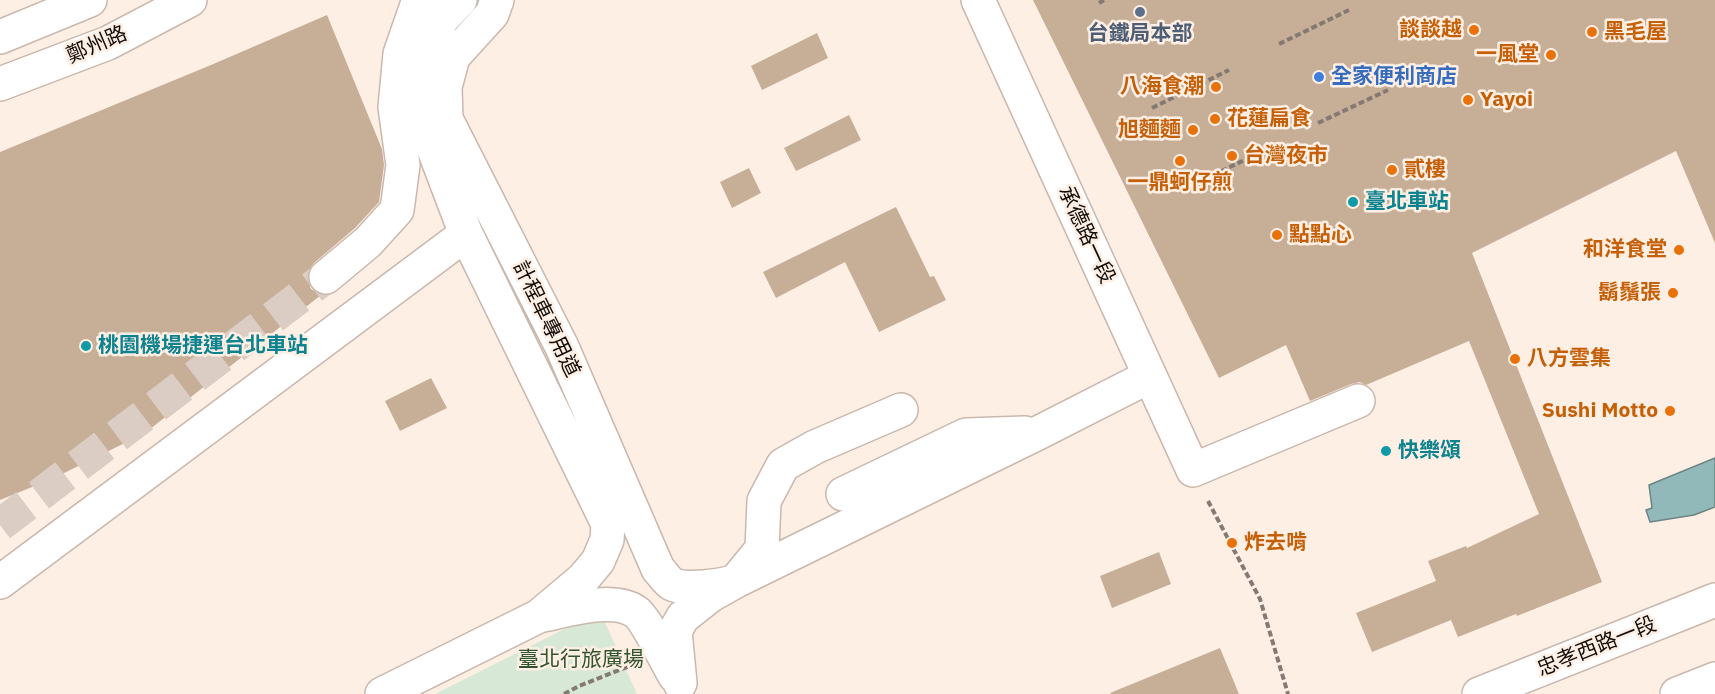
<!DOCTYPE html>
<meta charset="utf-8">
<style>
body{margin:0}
canvas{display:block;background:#feefe5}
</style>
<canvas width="1715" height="694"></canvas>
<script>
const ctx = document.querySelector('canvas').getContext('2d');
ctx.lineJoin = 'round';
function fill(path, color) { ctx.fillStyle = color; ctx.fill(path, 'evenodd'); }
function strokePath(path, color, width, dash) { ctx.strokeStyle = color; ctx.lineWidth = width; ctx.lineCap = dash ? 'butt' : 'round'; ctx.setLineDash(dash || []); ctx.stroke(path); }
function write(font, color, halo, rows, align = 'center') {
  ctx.font = font + ' "IBM Plex Sans","Noto Sans TC",sans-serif'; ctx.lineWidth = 5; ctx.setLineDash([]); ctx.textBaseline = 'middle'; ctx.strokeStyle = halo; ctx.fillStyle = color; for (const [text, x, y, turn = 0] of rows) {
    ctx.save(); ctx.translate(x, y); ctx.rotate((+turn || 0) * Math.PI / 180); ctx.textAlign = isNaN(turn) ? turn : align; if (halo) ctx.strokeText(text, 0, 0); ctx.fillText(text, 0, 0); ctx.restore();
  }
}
fill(new Path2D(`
 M600 611 637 694H435Z`), '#d8e8d6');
const water = new Path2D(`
 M1715 458V507L1694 515 1650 522 1646 510 1652 508 1649 485Z`);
fill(water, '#91b9b9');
strokePath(water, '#6b8584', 1.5);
fill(new Path2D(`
 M1033 0H1715V243L1676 151 1472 253 1602 582 1517 616 1516 614 1458 637 1451 620 1372 652 1356 613 1436 581 1428 561 1466 546 1467 548 1539 514 1469 341 1366 385 1360 382 1351 384 1310 401 1286 345 1219 378Z
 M327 15 382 149 384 165 379 202 355 228 314 263 309 270 308 280 311 289 321 295 145 433 52 479 0 500V152L211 65Z
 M817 33 828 58 762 90 751 66Z
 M849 115 861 140 796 171 784 148Z
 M749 168 761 193 732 208 720 182Z
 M896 207 930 277 934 276 946 300 879 332 845 262 776 298 763 272Z
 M431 378 447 408 400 431 385 401Z
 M1159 552 1171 584 1112 608 1100 576Z
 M1220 648 1239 694H1111L1110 693Z`), '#c7ae97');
strokePath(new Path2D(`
 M0 525 326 277`), '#dbcdc4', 33, [33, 16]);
const minor = new Path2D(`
 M497 0 492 14 453 57 445 87 446 119 562 347 658 569C662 573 667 581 672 584 686 591 721 586 736 581
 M978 0 1193 470 1358 401
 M0 84 108 43 190 0
 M326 277 368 242 397 210 403 165 395 107 400 54 417 5 423 0
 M843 494 966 435 1025 433
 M739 577 762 549 764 501 783 465 815 447 901 410
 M0 582 466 234
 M543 615C568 610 614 596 636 612 645 618 668 664 675 676
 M680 683 675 631 683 617 711 595 736 581 1038 433 1150 376
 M382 694 539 616 583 579 598 561 607 540 608 524 466 234 422 118 420 81 430 47 441 20 460 0`);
const major = new Path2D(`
 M1479 694 1715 600
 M1677 694 1715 679`);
const highway = new Path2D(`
 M0 37 90 0`);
strokePath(minor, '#cab8ac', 36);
strokePath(major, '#cab8ac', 36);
strokePath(highway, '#cab8ac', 36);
strokePath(new Path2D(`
 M1099 3 1104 0
 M1279 44 1349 10
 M1152 108 1229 70
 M1318 123 1388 90
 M1189 187 1267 149
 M1208 501 1260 599 1288 694
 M564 694 579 686 632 665`), '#847a73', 4, [6, 3]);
strokePath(minor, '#fff', 33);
strokePath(major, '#fff', 33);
strokePath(highway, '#fff', 33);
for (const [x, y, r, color] of [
 [1140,12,6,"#5c6f8a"],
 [1474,30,6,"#e8710a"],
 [1592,32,6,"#e8710a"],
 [1551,55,6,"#e8710a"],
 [1319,77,6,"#3f7fe0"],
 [1216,87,6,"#e8710a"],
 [1468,100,6,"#e8710a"],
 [1215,119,6,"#e8710a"],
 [1193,130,6,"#e8710a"],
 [1232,156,6,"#e8710a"],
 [1180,161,6,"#e8710a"],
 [1392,170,6,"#e8710a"],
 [1353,202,6,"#0f9aa8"],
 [1277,235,6,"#e8710a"],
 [1679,250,6,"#e8710a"],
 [1673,293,6,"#e8710a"],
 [86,346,6,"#0f9aa8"],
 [1515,359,6,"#e8710a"],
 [1670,411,6,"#e8710a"],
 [1386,451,6,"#0f9aa8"],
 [1232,543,6,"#e8710a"]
]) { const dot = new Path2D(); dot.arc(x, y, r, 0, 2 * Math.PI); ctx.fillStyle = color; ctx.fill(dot); strokePath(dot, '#feefe5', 2); }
write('bold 21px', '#c56008', '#feefe5', [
 ["談談越",1462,30,"right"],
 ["黑毛屋",1604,32],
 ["一風堂",1539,55,"right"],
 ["八海食潮",1204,87,"right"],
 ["Yayoi",1480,100],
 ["花蓮扁食",1227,119],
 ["旭麵麵",1181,130,"right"],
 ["台灣夜市",1244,156],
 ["貳樓",1404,170],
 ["一鼎蚵仔煎",1180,183,"center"],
 ["點點心",1289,235],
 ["和洋食堂",1667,250,"right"],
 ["鬍鬚張",1661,293,"right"],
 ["八方雲集",1527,359],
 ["Sushi Motto",1658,411,"right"],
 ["炸去啃",1244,543]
], 'left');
write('bold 21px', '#4e5e75', '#feefe5', [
 ["台鐵局本部",1140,34]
]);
write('21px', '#120c08', '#feefe5', [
 ["鄭州路",97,45,-23],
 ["承德路一段",1086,235,65],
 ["計程車專用道",546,319,64],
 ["忠孝西路一段",1597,647,-22]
]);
write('bold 21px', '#366cbe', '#feefe5', [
 ["全家便利商店",1331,77]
], 'left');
write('bold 21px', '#0d838f', '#feefe5', [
 ["臺北車站",1365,202],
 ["桃園機場捷運台北車站",98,346],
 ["快樂頌",1398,451]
], 'left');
write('21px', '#32552f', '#feefe5', [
 ["臺北行旅廣場",581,660]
]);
</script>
